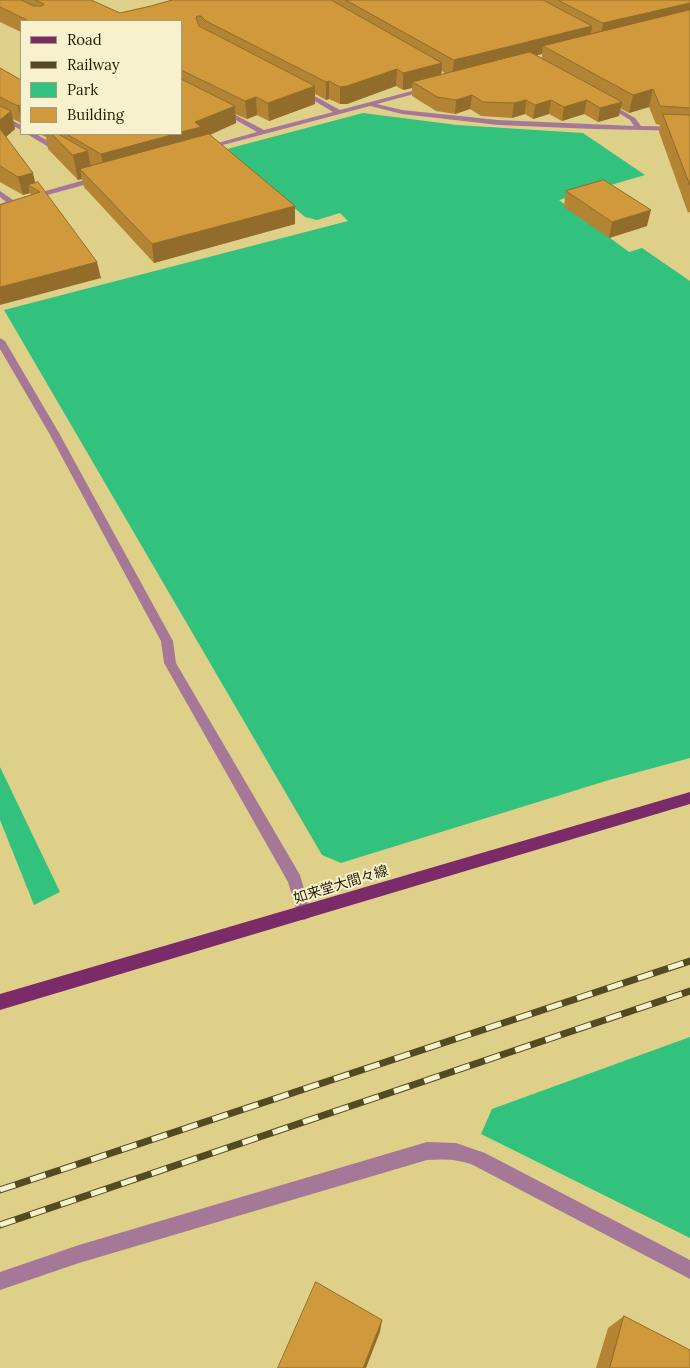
<!DOCTYPE html>
<meta charset="utf-8">
<style>
body{margin:0}
#map{position:relative;width:690px;height:1368px;overflow:hidden;background:#dfd089;font-family:Lora,serif}
canvas{display:block}
.legend{position:absolute;left:20px;top:20px;width:162px;height:115px;box-sizing:border-box;background:#f8f1ce;border:1px solid #a39c7c;margin:0;padding:6px 9px;list-style:none;font-size:15px;color:#231d01}
.legend li{display:flex;align-items:center;gap:10px;height:25px}
.legend b{width:25px;border:1px solid #a39c7c}
</style>
<div id="map">
<canvas width="690" height="1368"></canvas>
<ul class="legend">
<li><b style="height:6px;background:#7a2b68"></b>Road</li>
<li><b style="height:6px;background:#534a23"></b>Railway</li>
<li><b style="height:14px;background:#33c17e"></b>Park</li>
<li><b style="height:14px;background:#d09a3c"></b>Building</li>
</ul>
</div>
<script>
const ctx = document.querySelector('canvas').getContext('2d');
ctx.lineJoin = 'round';
function fill(path, color) { ctx.fillStyle = color; ctx.fill(path, 'evenodd'); }
function strokePath(path, color, width, dash) { ctx.strokeStyle = color; ctx.lineWidth = width; ctx.lineCap = dash ? 'butt' : 'round'; ctx.setLineDash(dash || []); ctx.stroke(path); }
function write(font, color, halo, rows, align = 'center') {
  ctx.font = font + ' Lora,"Noto Sans JP",serif'; ctx.lineWidth = 4; ctx.setLineDash([]); ctx.textBaseline = 'middle'; ctx.strokeStyle = halo; ctx.fillStyle = color; for (const [text, x, y, turn = 0] of rows) {
    ctx.save(); ctx.translate(x, y); ctx.rotate((+turn || 0) * Math.PI / 180); ctx.textAlign = isNaN(turn) ? turn : align; if (halo) ctx.strokeText(text, 0, 0); ctx.fillText(text, 0, 0); ctx.restore();
  }
}
fill(new Path2D(`
 M363 113 457 125 583 133 645 175 559 200 629 252 642 248 690 281V758L609 780 341 863 322 855 4 310 348 221 340 213 317 220 305 217 227 149Z
 M0 767 60 892 34 905 0 820Z
 M690 1037V1238L481 1134 492 1109Z`), '#33c17e');
fill(new Path2D(`
 M427 87 429 88V90L377 104 402 110 498 120 634 126 630 120 604 104V102L606 101 635 118 641 126 690 127V131L594 129 498 125 402 114 370 106 204 150 200 148 257 132 220 111V109H224L264 130 333 112 298 91V89H302L340 110Z
 M0 114 21 125V130L0 119Z
 M27 134H36L64 150 57 152Z
 M99 176H102V180L0 208V204L6 202 0 197V191L13 200Z
 M0 338 5 341 59 433 173 641 176 663 300 875 311 913 309 918 304 920 299 918 288 882 164 663 161 641 49 433 0 349Z
 M427 1142 456 1143 485 1153 690 1260V1279L473 1165C458 1159 443 1159 427 1160L79 1263 0 1290V1272L79 1245Z`), '#a57898');
fill(new Path2D(`
 M690 792V804L0 1010V994Z`), '#7a2b68');
const rail = new Path2D(`
 M0 1190 690 961
 M0 1225 690 991`);
strokePath(rail, '#534a23', 7);
strokePath(rail, '#f8f1ce', 5, [16]);
fill(new Path2D(`
 M0 0H91L120 13 151 6 172 0H690V212L688 213 659 132 660 125 656 124 649 107 629 113 620 108 619 116 598 122 584 114 562 121 549 114 533 119 525 114 512 118 481 116 470 109 455 114 436 111 412 96V88L403 90 396 86 347 104H340L329 99 326 100 315 94V104L269 121 257 115 247 119 235 114 236 123 210 135 295 206V224L154 263 84 187 82 179 78 180 48 149 46 137 39 134H181V21H21V32L0 22ZM542 54V58L537 55ZM442 71 446 74 441 75Z
 M0 68 21 80V123L13 119 15 129 6 137 35 183 101 278 31 195 30 193 23 195 0 182Z
 M566 191 647 226 609 238 564 207Z
 M624 1316 690 1368H596L608 1328Z`), '#b38434');
fill(new Path2D(`
 M690 3V16L600 40 603 23Z
 M592 26 589 42 543 46 542 54 452 77 454 60Z
 M442 63 441 80 413 82 412 88 403 90V73Z
 M397 69 396 86 347 104H340V87Z
 M329 81V99L326 100V82Z
 M315 86V104L269 121 268 103Z
 M653 89 649 107 629 113 633 95Z
 M472 95 470 109 455 114 456 100Z
 M256 97 257 115 247 119 245 101Z
 M526 100 525 114 512 118 514 103Z
 M551 100 549 114 533 119 535 105Z
 M587 100 584 114 562 121 564 107Z
 M622 102 619 116 598 122 600 108Z
 M19 105 21 113V120L18 106Z
 M235 106 236 123 202 138 104 172 101 154 175 134H181V132L195 122Z
 M11 111 15 129 0 142V120Z
 M88 151 92 176 80 169 82 179 78 180 73 155Z
 M33 173 37 190 28 185 30 193 23 195 18 177Z
 M295 206V224L154 263 152 244Z
 M651 210 647 226 609 238 612 222Z
 M97 262 101 278 0 305V287Z
 M382 1320 380 1332 366 1368H363Z`), '#926c2a');
const building = new Path2D(`
 M0 0H21L34 6H42L44 4 35 0H91L120 13 151 6 172 0H331L442 63 403 73 397 69 347 86 340 87 329 81 326 82 206 21 201 16H197L196 18 199 26 315 86 268 103 256 97 245 101 181 70V21H29L0 7Z
 M346 0H543L592 26 454 60Z
 M558 0H690V3L603 23Z
 M690 10V108L660 106 653 89 633 95 543 46Z
 M530 52 622 102 600 108 587 100 564 107 551 100 535 105 526 100 514 103 483 102 472 95 456 100 437 97 413 82Z
 M0 68 21 80V107L19 105 18 106 0 97Z
 M181 79 235 106 195 122 201 127 181 132Z
 M0 106 11 111 0 120Z
 M663 114 690 115V185Z
 M0 129 33 173 18 177 0 166Z
 M52 134H58L88 151 73 155Z
 M67 134H175L101 154Z
 M209 134 295 206 152 244 80 169Z
 M604 180 651 210 612 222 566 191Z
 M38 182 97 262 0 287V205L40 192 28 185Z
 M316 1282 382 1320 363 1368H278Z
 M624 1316 690 1350V1368H610Z`);
fill(building, '#d09a3c');
strokePath(building, '#926c2a', 1);
write('14px', '#231d01', '#f8f1ce', [
 ["如来堂大間々線",341,885,-17]
]);
</script>
